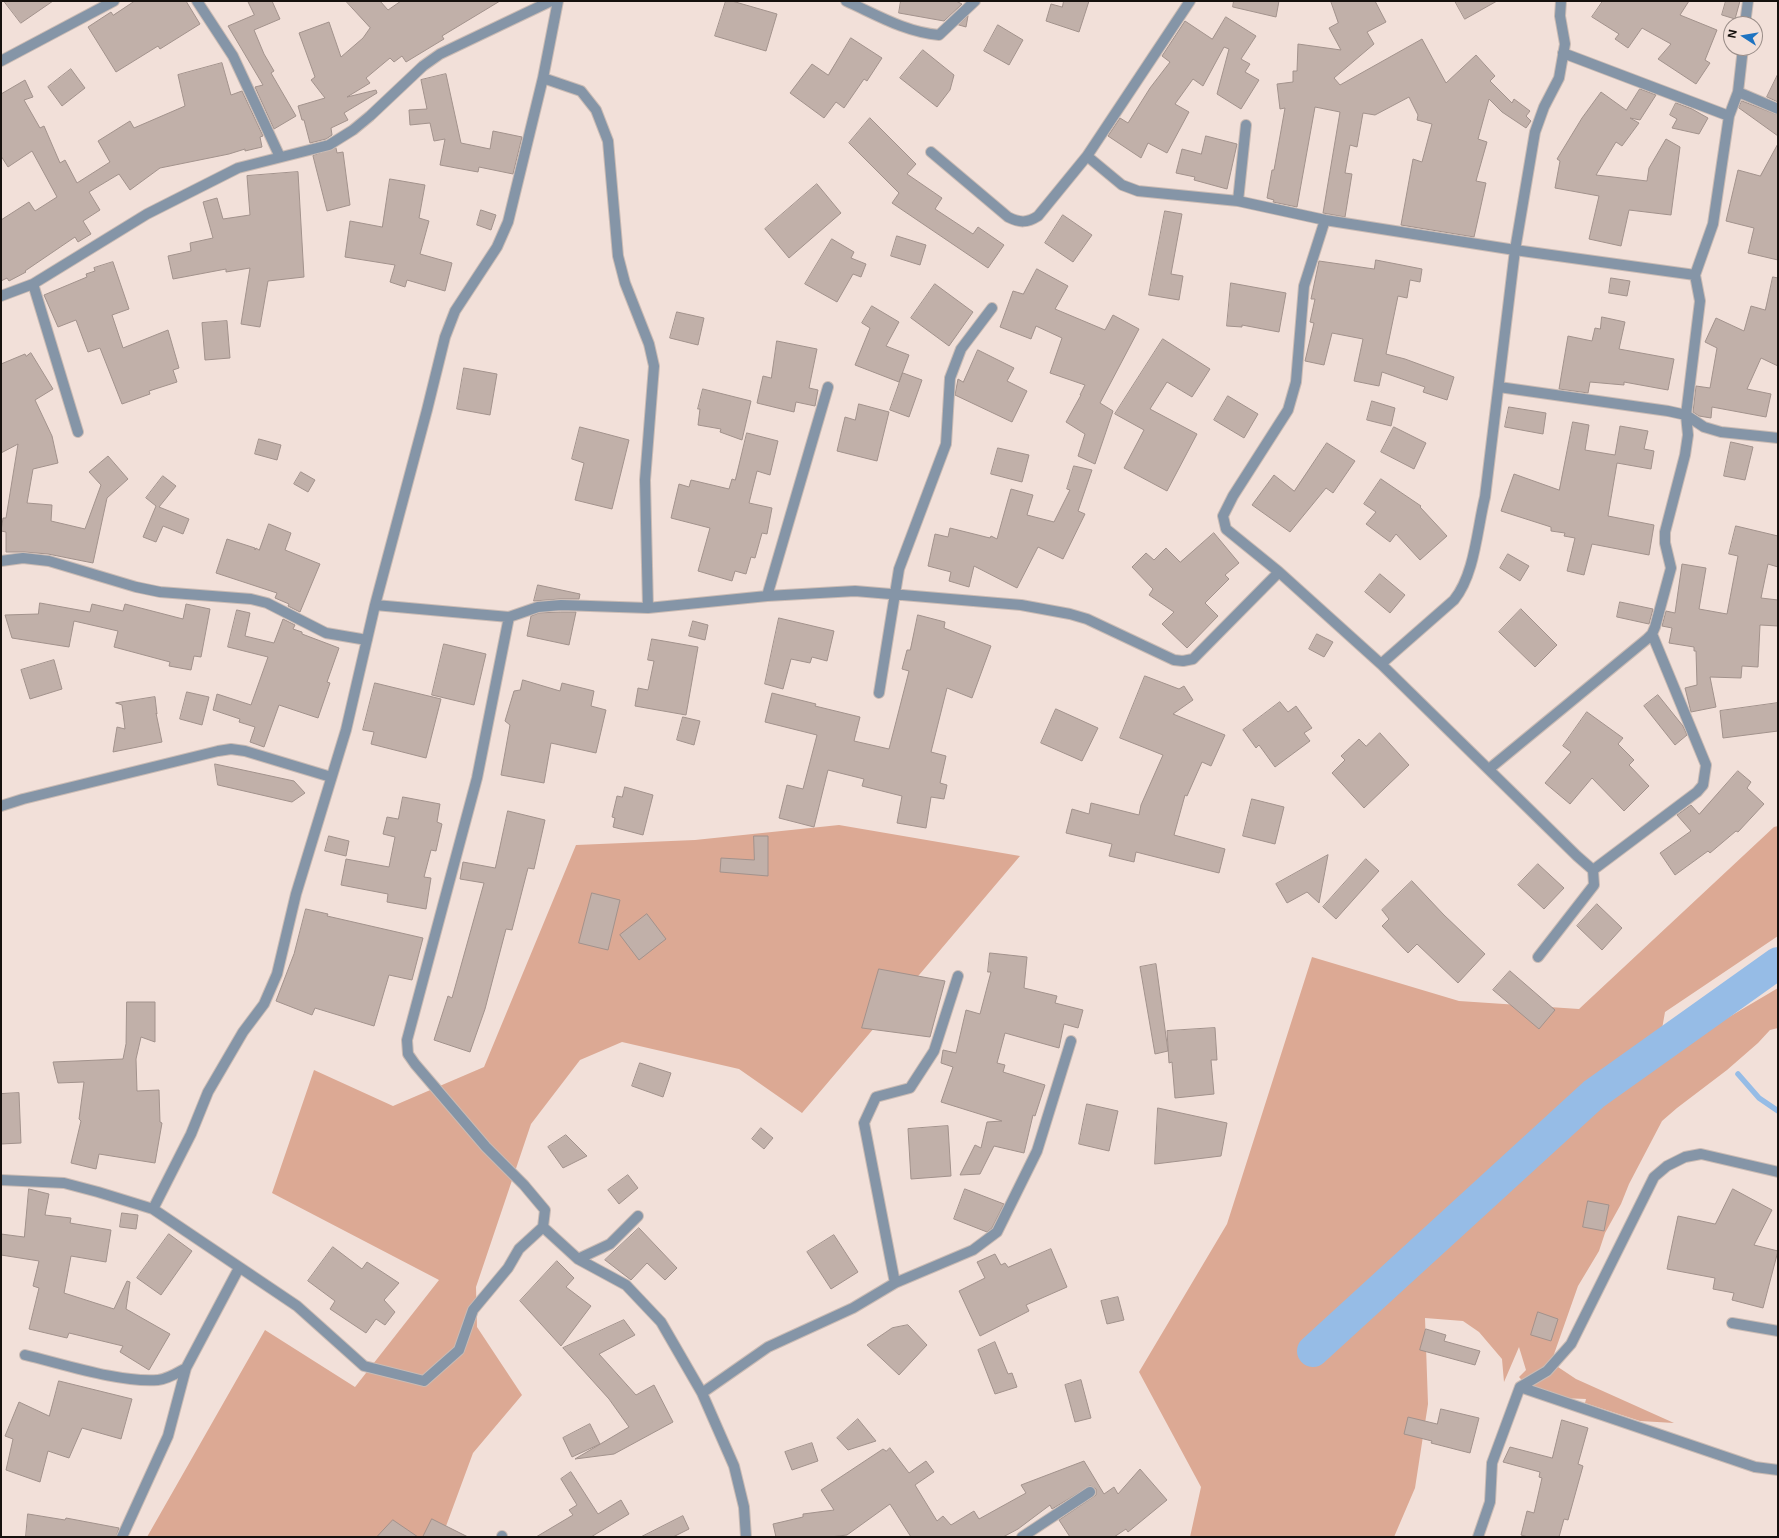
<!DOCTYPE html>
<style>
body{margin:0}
#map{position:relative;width:1779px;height:1538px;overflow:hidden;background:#f2e0d9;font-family:Inter,sans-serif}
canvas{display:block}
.frame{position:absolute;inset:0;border:2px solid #16110e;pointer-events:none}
.north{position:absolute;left:1723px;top:16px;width:40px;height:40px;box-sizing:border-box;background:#f2e0d9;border:1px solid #9a8d88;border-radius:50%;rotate:282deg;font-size:11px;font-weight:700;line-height:16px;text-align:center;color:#16110e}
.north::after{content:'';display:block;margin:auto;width:14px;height:18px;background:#1e73c1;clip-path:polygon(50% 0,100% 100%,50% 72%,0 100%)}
</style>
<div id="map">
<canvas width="1779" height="1538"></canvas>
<div class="frame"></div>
<div class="north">N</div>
</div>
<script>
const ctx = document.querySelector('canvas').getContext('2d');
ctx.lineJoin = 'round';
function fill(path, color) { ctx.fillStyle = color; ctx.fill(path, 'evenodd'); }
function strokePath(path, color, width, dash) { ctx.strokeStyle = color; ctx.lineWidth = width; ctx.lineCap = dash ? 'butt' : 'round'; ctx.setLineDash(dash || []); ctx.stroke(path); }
fill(new Path2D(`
 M839 825 1020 856 802 1113 739 1069 622 1042 580 1060 531 1124 476 1287 477 1327 522 1395 473 1453 442 1537H147L265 1330 355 1387 439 1280 272 1193 314 1070 393 1106 484 1067 576 845 695 840Z
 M1778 826V936L1665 1012 1662 1029 1678 1032 1729 1017 1778 988V1028L1770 1030 1758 1043 1727 1070 1677 1108 1662 1121 1629 1184 1621 1204 1605 1233 1599 1251 1578 1286 1553 1357 1555 1365 1576 1379 1674 1423 1640 1421 1585 1403 1586 1399 1537 1397 1519 1377 1526 1370 1519 1347 1504 1382 1502 1359 1479 1332 1463 1321 1425 1318 1428 1404 1415 1488 1394 1537H1190L1201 1487 1139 1372 1227 1224 1312 957 1459 1001 1579 1009 1774 827Z`), '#dca994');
strokePath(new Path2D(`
 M1738 1074 1759 1098 1778 1111`), '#96bce6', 5.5);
strokePath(new Path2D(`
 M1313 1351 1594 1094 1778 963`), '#96bce6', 32);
const building = new Path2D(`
 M4 1H53L21 23Z
 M135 1H186L200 24 160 49 158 46 116 72 88 27 111 12 113 15Z
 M248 1H272L280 19 254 30 264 54 274 71 271 73 296 116 274 129 255 87 263 85 228 26 254 15Z
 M346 1H380L388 10 401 1H500L442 36 444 39 406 62 402 56 394 62 390 58 366 78 370 83 347 97 376 90 377 93 344 113 348 120 331 128 332 135 326 139 310 143 304 120H302L298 106 325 98 311 80 315 77 299 33 329 22 341 57 363 38 370 28Z
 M726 1H732L777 14 766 51 715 36Z
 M901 1H956L962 4 944 21 899 13Z
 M1064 1H1089L1079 32 1046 21 1051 4 1062 7Z
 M1234 1H1279L1276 17 1233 7Z
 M1331 1H1375L1386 22 1367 32 1374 44 1334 78 1340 85 1422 39 1446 83 1476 55 1495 76 1490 81 1512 103 1514 99 1530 111 1526 116 1531 121 1526 128 1502 112 1489 99 1478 139 1487 142 1476 181 1486 183 1474 237 1401 225 1413 159 1422 162 1432 124 1417 120 1418 115 1409 97 1375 115 1363 113 1357 147 1350 145 1345 173 1352 174 1345 217 1323 213 1340 112 1315 107 1297 207 1273 202 1274 200 1267 198 1272 170H1274L1285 108 1280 109 1277 84 1293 82V71H1297L1298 44 1341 50 1329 28 1338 23Z
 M1455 1H1497L1465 19Z
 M1603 1H1689L1680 15 1717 30 1705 60 1710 63 1696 84 1658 59 1671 44 1642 28 1628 48 1615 39 1619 34 1592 17Z
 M1726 1H1740L1735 19 1722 15Z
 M968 16 966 27 959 25Z
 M1226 17 1256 36 1241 59 1250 64 1245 72 1259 80 1241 109 1217 94 1229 49 1224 47 1203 86 1193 79 1175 104 1189 112 1167 153 1148 143 1141 158 1108 136 1120 118 1128 123 1150 88 1170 62 1162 56 1185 21 1212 39Z
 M998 25 1023 40 1009 65 984 51Z
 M851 38 882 58 867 81 864 79 844 108 836 102 824 118 790 93 812 64 828 75Z
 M923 50 954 75 950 90 937 107 900 78Z
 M222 63 231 95 242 91 263 136 260 137 262 147 245 151V149L229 154 160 168 130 190 119 174 89 192 100 210 83 221 91 234 78 242 75 237 25 271 26 272 9 281 7 278 1 281V220L29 202 35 211 57 197 32 151 8 167 1 156V94L25 80 33 97 24 100 40 128 44 126 60 163 65 160 77 183 110 162 98 141 130 121 134 128 185 106 178 75Z
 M71 69 85 88 62 106 48 87Z
 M446 74 461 143 490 149 493 131 522 137 513 174 479 167 478 172 440 165 445 139 434 141 430 123 410 125 409 110 427 109 421 80Z
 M1778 74V102L1767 97Z
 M1640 89 1656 95 1640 120 1630 118 1639 123 1622 146 1616 142 1596 175 1647 181 1649 168 1666 139 1680 147 1671 215 1629 210 1621 246 1589 239 1599 196 1555 188 1560 161 1557 159 1582 118 1601 92 1626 110Z
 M1742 101 1778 115V136L1739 108Z
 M1676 103 1692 109 1708 118 1699 134 1672 128 1677 119 1670 115Z
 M870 118 916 164 907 174 942 198 935 209 973 234 978 227 1004 245 988 268 892 203 899 193 849 143Z
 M1206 136 1237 144 1227 189 1194 180 1195 177 1176 173 1182 149 1201 154Z
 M1778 144V260L1748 253 1754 228 1726 221 1738 170 1760 176Z
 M336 148 337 153 343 152 350 205 327 211 313 156Z
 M298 172 304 277 268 281 260 327 241 324 250 268 226 272V269L173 279 168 256 191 251 190 243 213 238 203 202 217 198 223 219 250 215 247 176Z
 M390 179 425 185 419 218 429 221 420 254 452 263 445 291 407 280 405 287 390 282 395 265 345 257 350 221 382 227Z
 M817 184 841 213 789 258 765 229Z
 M481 210 496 215 491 230 477 225Z
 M1165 211 1182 214 1171 274 1183 276 1179 300 1149 295Z
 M1063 215 1092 235 1073 262 1045 243Z
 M897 236 926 245 920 265 891 256Z
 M832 239 854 252 851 258 866 264 861 277 853 274 837 302 805 284Z
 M1376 260 1422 269 1420 282 1410 280 1407 298 1398 296 1386 354 1405 359 1454 377 1447 400 1423 392 1425 387 1382 372 1379 386 1354 381 1363 339 1332 333 1324 365 1305 361 1314 323 1310 322 1315 299H1311L1319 261 1374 269Z
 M113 262 129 309 112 315 123 348 168 330 179 368 173 370 177 382 149 391 150 394 122 404 100 348 88 352 76 320 58 327 44 295 87 277 86 274 95 271 94 268Z
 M1037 269 1068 286 1055 309 1105 330 1113 315 1139 329 1100 403 1113 411 1095 464 1078 456 1085 434 1066 422 1081 395H1080L1085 385 1050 373 1062 338 1036 326 1031 339 1000 327 1013 291 1023 294Z
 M1773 277 1778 278V366L1761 358 1747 389 1771 394 1766 417 1712 407 1711 418 1699 416 1693 412 1696 386 1710 388 1717 348 1705 342 1716 318 1744 331 1751 306 1765 310Z
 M1611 278 1630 281 1627 296 1609 293Z
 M1231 283 1286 293 1279 332 1242 325V327L1227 326Z
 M935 284 973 312 949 346 911 318Z
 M872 306 899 322 886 346 909 355 899 382 855 365 870 328 862 323Z
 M677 312 704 318 698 345 670 338Z
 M1602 317 1625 322 1619 349 1674 359 1668 390 1624 382V385L1590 382 1588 393 1559 389 1568 336 1592 341 1595 328 1600 329Z
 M227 321 230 358 205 360 202 323Z
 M1163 339 1210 369 1192 397 1167 382 1150 409 1197 434 1167 491 1124 468 1144 430 1115 414Z
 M777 341 817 349 809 388 818 390 815 406 796 402 794 412 757 403 763 376 771 378Z
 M978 350 1014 368 1007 381 1027 391 1012 422 955 395 958 379 963 382Z
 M31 353 53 389 35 400 52 436 58 463 33 469 27 503 52 505 51 521 85 529 101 485 89 472 108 456 128 479 107 498 93 563 48 554 24 552H6V532L1 531 3 518H6L18 444 1 453V364L25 354 26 356Z
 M464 368 497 374 490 415 457 409Z
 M903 373 922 380 909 417 890 410Z
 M703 389 751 401 742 440 720 432 721 429 698 425 700 409H698Z
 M1228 396 1258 414 1244 438 1214 420Z
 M1372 401 1395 408 1391 426 1367 420Z
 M859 404 889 412 877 461 837 451 845 417 855 420Z
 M1509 407 1546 413 1543 434 1505 427Z
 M1573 422 1589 425 1585 450 1615 455 1620 426 1648 431 1644 449 1654 451 1651 469 1617 463 1608 516 1654 525 1649 555 1592 544 1584 575 1567 571 1575 538 1564 536 1565 533 1551 531V527L1501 511 1514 474 1559 490Z
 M580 427 629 440 612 509 575 500 584 463 572 459Z
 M1394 427 1426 443 1414 469 1381 452Z
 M747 433 778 441 770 475 757 471 749 503 772 508 767 534 762 533 755 558 751 557 746 574 735 571 732 581 698 571 710 528 671 518 679 484 689 487 691 480 729 489 732 479 735 480Z
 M259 439 281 445 277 460 255 454Z
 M1731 442 1753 447 1745 480 1724 476Z
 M1327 443 1355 461 1333 493 1326 488 1290 532 1252 505 1274 475 1294 491Z
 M998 448 1029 455 1022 482 991 474Z
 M1074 466 1092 470 1078 511 1085 514 1063 559 1038 547 1017 588 974 566 969 587 949 581 951 572 928 566 935 534 948 537 950 528 990 538 991 536 997 539 1011 489 1033 495 1027 515 1054 522 1070 490 1067 489Z
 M301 472 315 480 308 492 294 484Z
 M163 476 176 486 159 507 189 519 183 534 163 526 156 542 143 537 156 506 146 498Z
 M1381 479 1421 506 1420 507 1447 536 1420 560 1396 534 1390 542 1366 524 1376 512 1364 504Z
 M269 524 291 533 285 550 320 564 300 612 288 606 289 604 275 598 277 593 216 573 227 539 255 548V550L256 548 259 550Z
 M1736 526 1778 536V567L1768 564 1761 598 1778 600V626L1760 625 1758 667 1742 666 1741 678 1710 677 1716 707 1691 712 1685 688 1697 685 1696 651H1694V647L1669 643 1672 628 1662 626 1666 611 1675 613 1682 564 1706 568 1699 609 1727 614 1738 556 1729 554Z
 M1214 533 1239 563 1225 575 1229 579 1205 603 1218 616 1187 648 1162 624 1174 612 1149 595 1153 589 1132 567 1146 553 1154 560 1166 548 1180 562Z
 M1508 554 1529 566 1520 581 1500 568Z
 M1380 574 1405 595 1390 613 1365 592Z
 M538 585 580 594 579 599H560L534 601Z
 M1620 602 1653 609 1649 624 1617 617Z
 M40 603 90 612 92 604 123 611 125 604 183 619 186 604 210 609 201 657 194 656 191 670 169 666 170 662 114 647 118 631 74 621 69 647 12 638 5 615 38 614Z
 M1521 609 1557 645 1535 667 1499 632Z
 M237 610 250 613 245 636 274 643 283 619 295 625 293 629 302 632V634L339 648 327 682 330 683 318 718 279 705 264 747 250 742 255 727 239 722 240 719 213 710 217 694 251 705 268 657 228 647Z
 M561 612H576L569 645 527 636 531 616 539 613Z
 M918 615 945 622 944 628 991 646 972 698 947 688 931 752 946 756 940 783 947 785 944 799 931 797 926 828 897 823 902 796 862 786 864 779 828 770 814 827 779 818 787 785 803 789 817 735 765 722 772 693 816 704 815 706 860 717 854 741 889 749 909 671 902 669 907 650H910Z
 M779 618 834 631 827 661 812 657 810 663 791 659 783 689 765 684Z
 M693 621 708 625 705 640 689 636Z
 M1317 634 1333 642 1324 657 1309 649Z
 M652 639 698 647 686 715 635 706 638 688 648 690 654 661 648 660Z
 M444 644 486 654 474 705 432 695Z
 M54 660 62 689 30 699 21 670Z
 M1145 676 1179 689 1184 686 1193 700 1173 714 1225 735 1211 766 1202 762 1187 796 1185 795 1174 835 1225 849 1219 873 1136 852 1134 862 1109 856 1112 844 1066 833 1072 809 1089 814 1091 803 1139 815 1141 805 1163 755 1120 738Z
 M523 680 560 691 562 683 594 691 591 706 606 710 596 753 551 743 544 783 501 775 510 725 505 721 514 691 520 690Z
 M375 683 441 699 426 758 371 744 374 732 363 730Z
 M187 692 209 697 202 725 180 719Z
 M1658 695 1683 726 1687 735 1675 745 1644 706Z
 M155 697 157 714 156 713 162 742 113 752 117 727 125 729 122 705 116 703Z
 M1280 702 1288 712 1296 706 1312 728 1304 733 1310 741 1275 767 1259 745 1256 748 1243 730Z
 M1778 703V731L1723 738 1720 711Z
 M1056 709 1098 728 1082 761 1041 743Z
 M1587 712 1623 738 1618 744 1634 760 1629 765 1649 786 1624 811 1592 778 1570 804 1545 783 1571 752 1563 746Z
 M683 717 700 721 694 745 677 740Z
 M1380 733 1409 765 1364 808 1332 773 1345 760 1341 756 1359 739 1366 746Z
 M215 764 294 781 305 793 292 802 218 785Z
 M1738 771 1751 782 1747 788 1764 804 1738 832 1736 831 1710 853 1708 851 1675 875 1660 853 1691 831 1677 815 1691 805 1699 814Z
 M625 787 653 795 643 835 613 827 615 818 612 817 617 796 622 797Z
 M403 797 440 804 437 822 442 824 436 851 431 850 424 877 431 878 426 909 387 902 388 894 341 885 346 859 389 867 395 837 383 834 387 817 398 819Z
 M1252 799 1284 807 1275 844 1243 836Z
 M508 811 545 820 534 869 528 868 512 930 506 929 485 1009 470 1052 434 1040 448 996 452 998 484 883 460 879 463 862 495 868Z
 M329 836 349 841 346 856 325 851Z
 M754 836H768V876L720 872 721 858 754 860Z
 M1328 855 1319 903 1307 892 1287 903 1276 884Z
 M1366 859 1379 871 1336 919 1323 907Z
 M1538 864 1564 888 1544 909 1518 885Z
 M1412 881 1444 915 1485 954 1458 983 1417 944 1408 953 1382 926 1389 919 1382 910Z
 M592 893 620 900 608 950 579 943Z
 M1597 904 1622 928 1602 950 1577 926Z
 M306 909 328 914 327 916 423 938 412 980 389 975 374 1026 315 1008 312 1015 276 1001 294 954Z
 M647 914 666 939 639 960 620 935Z
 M990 953 1027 957 1024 988 1057 996 1055 1003 1083 1010 1078 1028 1064 1024 1059 1048 1005 1033 997 1063 1005 1065 1003 1072 1045 1085 1035 1116 1033 1115 1024 1153 994 1146 980 1174 960 1175 975 1145 981 1148 987 1122 1002 1121 941 1102 953 1067 941 1063 943 1050 956 1053 966 1010 980 1014 991 972H988Z
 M1156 964 1168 1051 1155 1054 1140 967Z
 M879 969 945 981 930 1037 862 1028Z
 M1510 971 1555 1010 1539 1029 1493 990Z
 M127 1002H155V1042L141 1037 136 1059 137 1091 159 1090 160 1122 162 1123 155 1163 99 1154 96 1169 71 1163 81 1121 79 1119 84 1082 58 1083 53 1062 123 1059 126 1044Z
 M1215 1028 1217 1060H1211L1214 1094 1175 1098 1172 1062 1169 1063 1167 1031Z
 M640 1063 671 1073 663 1097 632 1086Z
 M19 1093 21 1143 1 1144V1094Z
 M1087 1104 1118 1111 1109 1151 1079 1144Z
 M1158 1108 1227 1123 1221 1156 1155 1164Z
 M948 1126 951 1176 911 1179 908 1129Z
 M761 1128 773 1138 764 1149 752 1139Z
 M566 1135 587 1156 563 1168 548 1147Z
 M628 1175 638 1188 619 1204 608 1190Z
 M29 1189 49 1194 45 1215 71 1218 70 1223 111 1230 106 1262 71 1256 64 1293 114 1309 127 1281 130 1282 126 1309 170 1334 149 1370 120 1352 123 1346 69 1333 67 1338 29 1329 39 1288 33 1286 39 1261 1 1255V1234L24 1237Z
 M965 1189 1004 1204 992 1228 987 1232 954 1219Z
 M1733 1189 1772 1210 1754 1245 1778 1251 1763 1308 1732 1300 1734 1293 1713 1289 1715 1278 1667 1269 1678 1216 1715 1224Z
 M1588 1201 1609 1205 1604 1231 1583 1227Z
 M122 1213 138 1215 136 1229 120 1227Z
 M639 1228 677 1268 665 1280 647 1263 631 1280 605 1260Z
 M169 1234 192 1251 161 1295 137 1278Z
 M834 1235 858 1272 831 1289 807 1252Z
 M333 1247 362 1269 367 1262 399 1283 384 1300 395 1312 385 1325 376 1319 366 1333 330 1309 335 1301 308 1281Z
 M1051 1249 1067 1287 1026 1305 1029 1311 980 1336 959 1291 985 1278 977 1262 995 1254 1001 1265 1005 1263 1008 1267Z
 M557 1261 574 1278 566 1287 591 1306 561 1346 520 1301Z
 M1118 1297 1124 1320 1107 1324 1101 1301Z
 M1538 1312 1558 1319 1551 1341 1531 1335Z
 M624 1320 635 1335 599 1354 636 1395 654 1385 673 1422 614 1454 575 1459 629 1427 609 1399 563 1348Z
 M908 1325 927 1345 899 1375 867 1345 892 1328Z
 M1426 1329 1446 1335 1444 1341 1480 1351 1475 1365 1420 1350Z
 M995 1342 1008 1374 1012 1373 1017 1387 995 1394 978 1350Z
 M1081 1380 1091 1418 1075 1422 1065 1385Z
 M59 1381 132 1399 121 1439 82 1428 69 1458 48 1451 40 1482 6 1470 13 1439 5 1436 19 1402 49 1416Z
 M1441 1409 1479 1418 1470 1453 1431 1443 1432 1441 1404 1434 1408 1417 1437 1424Z
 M858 1419 876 1441 848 1450 837 1438Z
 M1562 1420 1588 1428 1578 1464 1583 1466 1568 1520 1564 1519 1559 1537H1528L1521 1535 1527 1511 1534 1513 1542 1478 1539 1477 1540 1472 1503 1462 1510 1447 1552 1458Z
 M590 1424 600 1444 572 1457 563 1438Z
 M812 1443 818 1461 792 1470 785 1452Z
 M890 1448 909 1473 926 1461 934 1472 915 1485 937 1521 943 1516 951 1525 974 1511 979 1519 1026 1493 1021 1485 1084 1461 1104 1494 1114 1487 1118 1494 1140 1469 1167 1500 1128 1532 1126 1529 1114 1537H1070L1059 1520 1096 1495V1489L1090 1486 1052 1509 1050 1505 1018 1529 1003 1537H911L890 1504 847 1535 830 1537H776L773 1524 803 1517V1514L834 1510 821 1490 883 1449 886 1451Z
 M571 1472 598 1514 621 1500 629 1514 591 1537H536L573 1515 569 1510 577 1505 561 1479Z
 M28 1514 65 1520 66 1518 119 1528 116 1537H26Z
 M683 1516 689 1529 673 1537H641Z
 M432 1519 468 1537H423Z
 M393 1520 418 1537H377Z`);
fill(building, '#c1b0a9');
strokePath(building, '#a2928c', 1);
const street = new Path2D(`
 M197 1 233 56 280 157
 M846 1C877 15 905 32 939 35L975 1
 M1745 24 1748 1
 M1563 53 1729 116
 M1 61 114 1
 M543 78 581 91 596 110 608 141 618 256 625 283 649 344 654 366 645 480 648 608
 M1738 92 1778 109
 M931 152 1008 217C1020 223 1027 223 1038 216L1087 156 1190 1
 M1087 156 1122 185 1138 191 1238 201 1325 220 1515 250 1695 275
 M1238 201 1246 125
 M1325 220 1304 286 1296 382 1288 410 1233 496 1223 516 1226 529 1279 572 1381 664 1577 856 1593 870 1697 792 1703 785 1706 765 1652 634
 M33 284 78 432
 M1 296 33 284 147 214 238 168 329 145 353 130 370 116 423 66 440 54 551 1
 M1499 387 1668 411 1686 415 1704 427 1721 432 1778 438
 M1 561 23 558 49 561 136 587 160 592 251 599 267 603 326 633 367 640
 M767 596 828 387
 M375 605 509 617 538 607 561 605 648 608 767 596 855 591 1021 605 1070 614 1087 619 1174 660 1183 661 1193 659 1279 572
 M509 617 477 778 407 1040 408 1054 415 1064 486 1147 524 1185 545 1210 543 1227
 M1381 664 1454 600C1475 574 1477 529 1485 497L1515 250 1535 132 1544 107 1559 78 1565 44 1560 16 1561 1
 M879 693 899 569 946 444 950 378 961 349 992 308
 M1489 769 1647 639 1652 634 1655 627 1671 568 1665 543V532L1685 455 1688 435 1686 415 1700 301 1695 275 1713 224 1729 116 1738 92 1743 48
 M1 806 23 799 218 751 231 749 245 751 331 777
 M1538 957 1594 885 1593 870
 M1 1180 64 1183 98 1192 153 1209 297 1306 364 1366 424 1381 459 1350 473 1310 508 1268 519 1249 543 1227 578 1259 626 1285 661 1322 702 1393 734 1466 744 1507 746 1537
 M153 1209 191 1134 208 1092 243 1032 264 1004 277 974 296 894 346 730 375 605 427 410 445 337 455 311 497 247 508 222 543 78 558 1
 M578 1259 610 1244 638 1216
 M895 1283 864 1123 876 1097 910 1088 934 1051 958 976
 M1732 1323 1778 1331
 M25 1355C63 1364 120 1383 158 1380 168 1379 177 1373 186 1368L239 1268
 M1520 1387 1547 1371 1571 1344 1654 1177 1667 1166 1685 1157 1701 1154 1778 1172
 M702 1393 768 1347 853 1308 895 1283 973 1250 997 1232 1037 1151 1071 1041
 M502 1536V1537
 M122 1537 168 1436 186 1368
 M1022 1537 1090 1492
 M1478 1537 1490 1502 1492 1463 1520 1387 1755 1467 1778 1470`);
strokePath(street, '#cabbb4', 12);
strokePath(street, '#8595a7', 10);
</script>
